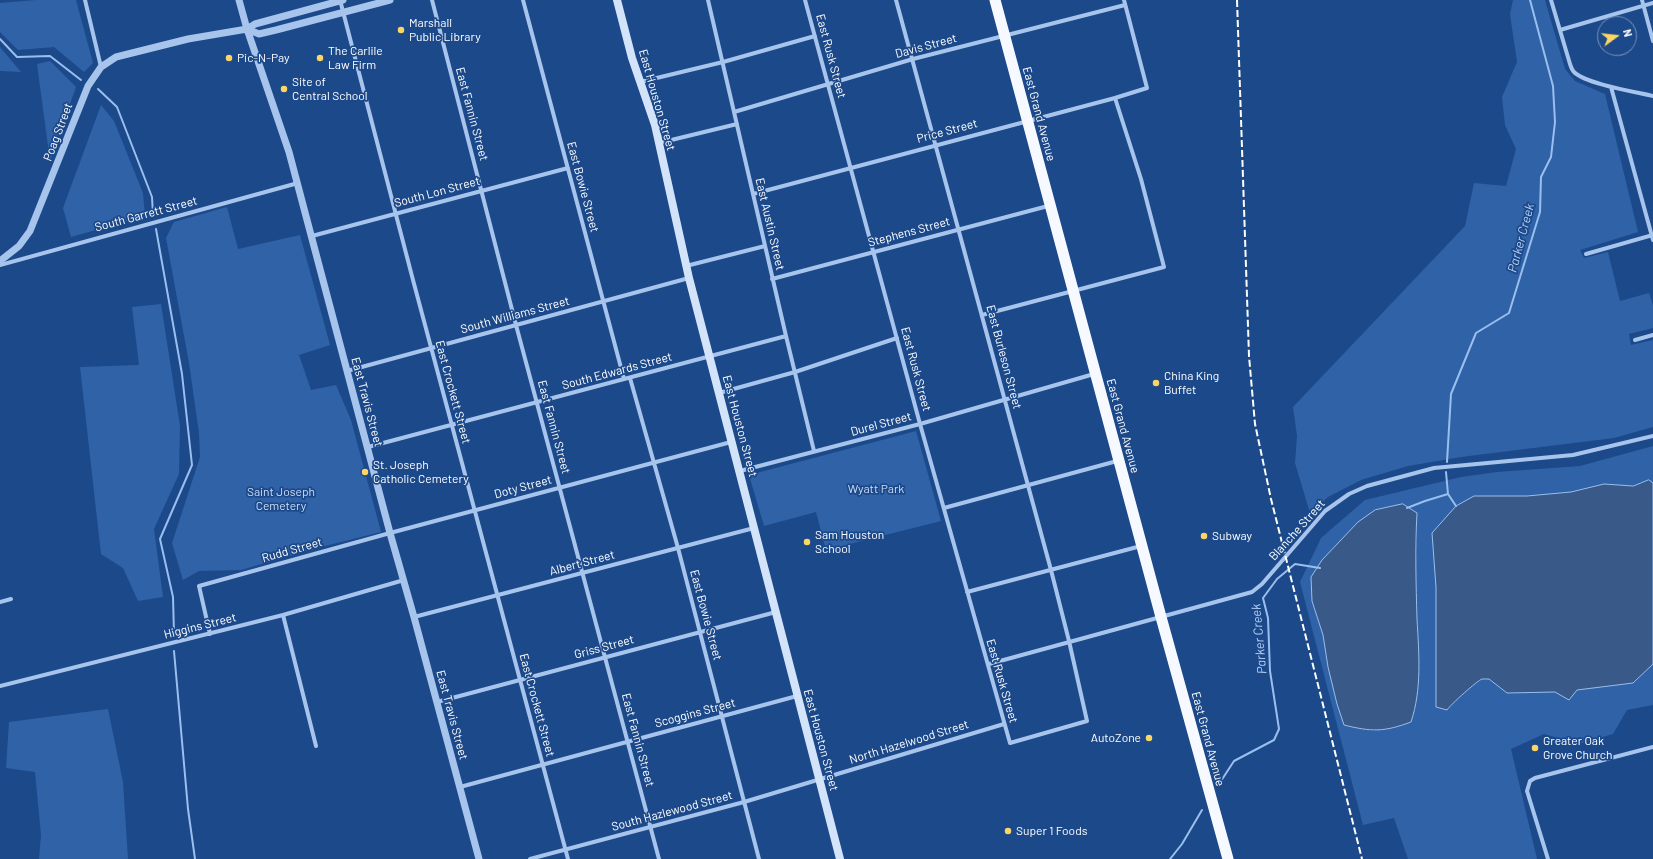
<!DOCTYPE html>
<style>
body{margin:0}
#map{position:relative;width:1653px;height:859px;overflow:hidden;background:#1c498a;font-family:Barlow,sans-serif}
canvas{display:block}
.north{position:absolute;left:1597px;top:16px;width:40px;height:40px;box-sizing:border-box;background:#1c498a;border:1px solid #7792b9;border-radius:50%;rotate:75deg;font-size:11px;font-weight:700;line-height:16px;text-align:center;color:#fff}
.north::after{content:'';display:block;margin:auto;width:14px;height:18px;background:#fcd565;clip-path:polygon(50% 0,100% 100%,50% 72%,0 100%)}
</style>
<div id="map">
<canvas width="1653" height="859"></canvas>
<div class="north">N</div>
</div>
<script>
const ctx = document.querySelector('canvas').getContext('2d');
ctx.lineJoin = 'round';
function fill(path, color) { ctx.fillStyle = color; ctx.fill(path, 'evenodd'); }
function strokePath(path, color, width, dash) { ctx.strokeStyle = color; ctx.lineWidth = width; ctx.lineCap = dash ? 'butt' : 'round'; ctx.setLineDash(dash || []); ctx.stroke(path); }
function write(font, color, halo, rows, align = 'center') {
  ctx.font = font + ' Barlow,sans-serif'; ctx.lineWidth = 3.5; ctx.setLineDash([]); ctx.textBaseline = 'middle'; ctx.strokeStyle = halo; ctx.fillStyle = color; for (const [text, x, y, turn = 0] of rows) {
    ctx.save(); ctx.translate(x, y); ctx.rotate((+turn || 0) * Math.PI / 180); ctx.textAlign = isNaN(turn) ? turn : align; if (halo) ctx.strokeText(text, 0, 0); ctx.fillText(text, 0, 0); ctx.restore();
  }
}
fill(new Path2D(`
 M36 0H76L93 63 84 72 54 47 18 50 0 32V3Z
 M1513 0H1545L1565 69 1575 81 1605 94 1638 232 1580 250 1584 258 1608 252 1620 301 1649 293 1653 305V328L1629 334 1631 345 1653 340V427L1614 438 1461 457 1408 466 1361 480 1328 497 1310 513 1295 463 1297 436 1293 407 1465 226 1474 183 1506 186 1516 149 1505 125 1502 97 1517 62 1510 14Z
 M0 47 21 72 0 71Z
 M50 61 76 87 50 161 37 64Z
 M101 105 114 121 143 193 145 216 71 237 63 208Z
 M227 207 238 249 300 235 330 345 299 355 311 390 336 385 351 420 381 532 317 548 241 570 199 571 183 580 172 543 200 457 199 433 189 363 166 238 174 222Z
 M161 304 180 426 179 474 154 529 163 597 138 601 123 568 101 554 80 367 139 365 132 307Z
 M916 431 941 521 826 550 816 512 764 526 749 475Z
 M1653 446V483L1648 480 1633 486 1604 484 1571 492 1527 496H1474L1432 533 1447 710C1450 705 1478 680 1482 679 1484 679 1487 679 1489 679L1507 693 1577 690 1633 683 1653 664V705L1627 710 1613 734 1579 744 1544 734 1511 749 1537 859H1408L1394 818 1363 825 1300 582 1321 538 1365 500 1461 477 1497 472 1580 466ZM1403 504 1417 513 1416 570 1418 690 1374 731 1344 725 1337 704 1328 667 1323 635 1312 601 1375 510Z
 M108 709 123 782 128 859H39L41 835 35 772 6 768 9 722Z`), '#3062a8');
const water = new Path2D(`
 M1649 480 1653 483V664L1633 683 1577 690 1569 700 1555 692 1507 693 1489 679C1486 679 1484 679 1482 679 1478 680 1450 705 1447 710L1436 707V587L1432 533 1456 506 1474 496H1527L1571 492 1604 484 1633 486Z
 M1403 504 1417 513C1415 548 1416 584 1417 619 1419 654 1422 689 1411 722 1384 732 1372 732 1344 725L1337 704 1328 667 1323 635 1312 601 1311 577 1322 560 1358 522 1375 510Z`);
fill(water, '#395a89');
strokePath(water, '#9abfee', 1);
strokePath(new Path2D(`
 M0 39 17 57 50 56 81 80
 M98 89 117 107 152 197 153 215
 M156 229 182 374 192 465 160 539 173 597 174 634
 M1447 462 1451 394 1476 333 1509 313 1540 212 1541 177 1551 157 1555 122 1553 86 1530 0
 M1448 494 1456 506
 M1407 508 1425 501 1448 494 1446 472
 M174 651 188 809 195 859
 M1219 784 1234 761 1274 740 1279 729 1270 671 1268 618 1263 598 1277 579 1295 564 1320 568
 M1170 859 1182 844 1202 810`), '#9abfee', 2);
strokePath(new Path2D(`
 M85 0 101 67
 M340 0 413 280 568 859
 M432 0 516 325 659 859
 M523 0 624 379
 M708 0 786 336 814 451
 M805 0 920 424 1010 743 1087 721 1069 641 1051 570 896 0
 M1551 0 1570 64C1571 67 1572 70 1574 72 1586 84 1636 92 1653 96
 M1642 0 1653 41
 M1560 30 1653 3
 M640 82 723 62 815 36
 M1611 87 1653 240
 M734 112 913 59 1125 5
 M659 143 737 124
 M753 194 1115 98 1147 88 1124 0
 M312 236 568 168
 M1586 254 1653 235
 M0 265 298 183
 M686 266 765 246
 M772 279 1048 206
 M982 315 1164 267 1141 179 1115 98
 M1635 340 1653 335
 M347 371 689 278
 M630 378 678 548 759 859
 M719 393 795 372 897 338
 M368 447 786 336
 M740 471 920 424 1094 374
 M944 508 1117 461
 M967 592 1141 546
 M0 602 11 599
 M283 615 316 746
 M414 617 754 528
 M210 634 199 586 390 533 731 442
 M989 664 1252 592 1262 584 1325 511 1349 494 1367 486 1434 468 1573 455 1653 436
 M0 686 283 615 404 580
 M437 702 776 612
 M460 787 797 696
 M530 859 744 802 1004 724
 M1548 859 1527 791 1530 781 1535 778 1653 747`), '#a7c4ec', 4);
strokePath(new Path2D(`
 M239 0 247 29 289 152 390 533 414 617 479 859
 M247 29 259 34 276 30 390 0
 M0 261 19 246 30 231 88 86 101 67 116 57 188 39 247 29 255 24 343 0`), '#a7c4ec', 7);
strokePath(new Path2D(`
 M617 0 632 58 655 125 689 278 840 859`), '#d3e3f9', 8);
strokePath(new Path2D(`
 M995 0 1161 617 1228 859`), '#f6f9ff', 11);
strokePath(new Path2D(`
 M1237 0 1249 356 1255 424 1271 499 1362 859`), '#fff', 2, [7, 3]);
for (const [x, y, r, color] of [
 [401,30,4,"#fcd565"],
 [229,58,4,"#fcd565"],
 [320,58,4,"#fcd565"],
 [284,89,4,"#fcd565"],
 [1156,383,4,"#fcd565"],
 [365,472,4,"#fcd565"],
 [1204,536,4,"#fcd565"],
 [807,542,4,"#fcd565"],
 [1149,738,4,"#fcd565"],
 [1535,748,4,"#fcd565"],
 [1008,831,4,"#fcd565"]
]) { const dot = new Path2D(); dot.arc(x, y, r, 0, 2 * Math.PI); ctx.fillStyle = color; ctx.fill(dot); strokePath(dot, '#1c498a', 1.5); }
write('12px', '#fff', '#1c498a', [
 ["Marshall",409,23],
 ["Public Library",409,37],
 ["The Carlile",328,51],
 ["Law Firm",328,65],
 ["Pic-N-Pay",237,58],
 ["Site of",292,82],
 ["Central School",292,96],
 ["China King",1164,376],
 ["Buffet",1164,390],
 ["St. Joseph",373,465],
 ["Catholic Cemetery",373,479],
 ["Sam Houston",815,535],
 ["School",815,549],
 ["Subway",1212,536],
 ["AutoZone",1141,738,"right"],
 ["Greater Oak",1543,741],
 ["Grove Church",1543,755],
 ["Super 1 Foods",1016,831]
], 'left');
write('12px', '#fff', '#1c498a', [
 ["Davis Street",926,46,-15],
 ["East Rusk Street",831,56,75],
 ["East Houston Street",657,100,74],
 ["East Fannin Street",472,114,75],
 ["East Grand Avenue",1039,114,75],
 ["Price Street",947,131,-15],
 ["Poag Street",58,132,-69],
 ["East Bowie Street",583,187,75],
 ["South Lon Street",437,192,-15],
 ["South Garrett Street",146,214,-15],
 ["East Austin Street",770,224,77],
 ["Stephens Street",909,232,-15],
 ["South Williams Street",515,315,-15],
 ["East Burleson Street",1004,357,75],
 ["East Rusk Street",916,369,75],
 ["South Edwards Street",617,371,-15],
 ["East Crockett Street",453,392,75],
 ["East Travis Street",367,402,75],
 ["Durel Street",881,424,-15],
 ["East Houston Street",740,426,75],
 ["East Grand Avenue",1123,426,75],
 ["East Fannin Street",554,427,75],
 ["Doty Street",523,487,-15],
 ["Blanche Street",1297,530,-48],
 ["Rudd Street",292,550,-16],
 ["Albert Street",582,563,-15],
 ["East Bowie Street",706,615,75],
 ["Higgins Street",200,626,-14],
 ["Griss Street",604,647,-15],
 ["East Rusk Street",1002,681,74],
 ["East Crockett Street",537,705,75],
 ["Scoggins Street",695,713,-15],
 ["East Travis Street",452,715,75],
 ["East Grand Avenue",1208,739,75],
 ["East Fannin Street",638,740,75],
 ["East Houston Street",821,740,75],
 ["North Hazelwood Street",909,742,-17],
 ["South Hazlewood Street",672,811,-15]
]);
write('12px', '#cddff9', '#1c498a', [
 ["Wyatt Park",876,489],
 ["Saint Joseph",281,492],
 ["Cemetery",281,506]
]);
write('italic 13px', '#b3cff3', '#1c498a', [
 ["Parker Creek",1521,238,-75],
 ["Parker Creek",1259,639,-95]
]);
</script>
